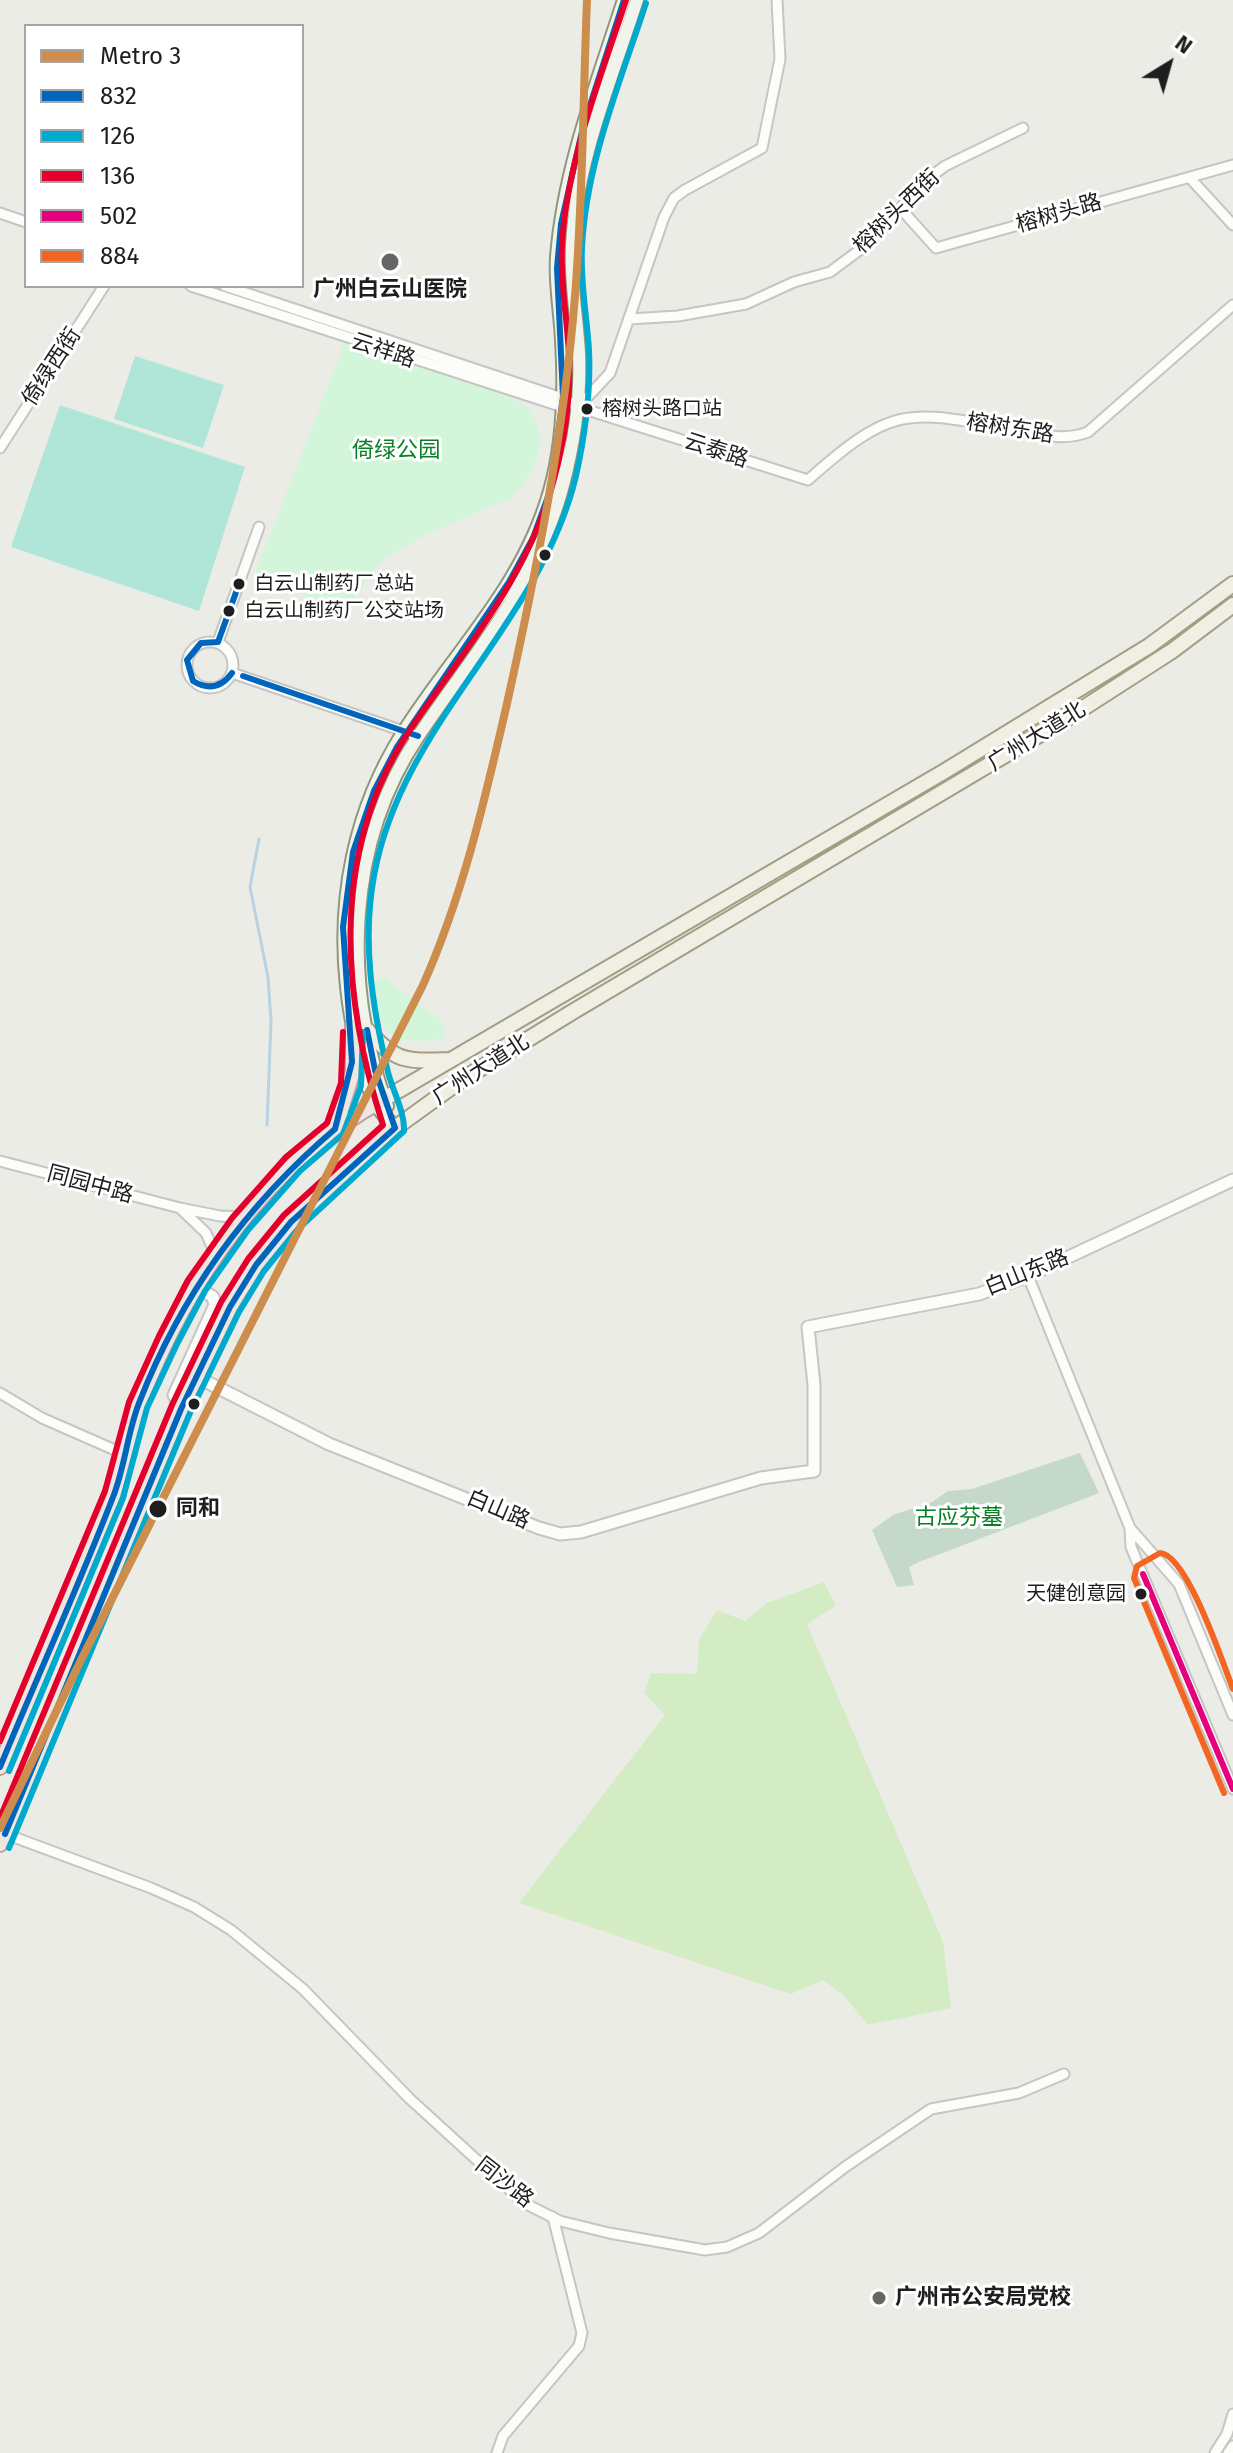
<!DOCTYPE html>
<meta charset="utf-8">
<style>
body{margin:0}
#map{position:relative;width:1233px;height:2453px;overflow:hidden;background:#ecece7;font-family:"Fira Sans",sans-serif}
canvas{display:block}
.legend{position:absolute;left:24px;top:24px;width:280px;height:264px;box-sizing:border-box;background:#fff;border:2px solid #a5a5a5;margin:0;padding:10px 14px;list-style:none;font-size:24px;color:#1e1e1e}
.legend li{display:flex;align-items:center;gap:16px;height:40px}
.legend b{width:40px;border:2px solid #a5a5a5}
.north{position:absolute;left:1129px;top:24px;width:80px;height:80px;-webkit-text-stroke:6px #fff;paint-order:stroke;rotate:37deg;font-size:22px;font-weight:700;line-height:32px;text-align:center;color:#1e1e1e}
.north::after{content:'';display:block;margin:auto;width:28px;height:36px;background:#1e1e1e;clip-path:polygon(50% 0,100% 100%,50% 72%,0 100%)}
</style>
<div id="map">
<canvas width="1233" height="2453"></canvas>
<ul class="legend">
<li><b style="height:10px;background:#cd8d4c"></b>Metro 3</li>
<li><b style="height:10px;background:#0065bd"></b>832</li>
<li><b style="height:10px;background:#00a9ce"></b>126</li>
<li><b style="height:10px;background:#e4002b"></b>136</li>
<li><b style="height:10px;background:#e5007d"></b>502</li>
<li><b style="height:10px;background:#f26522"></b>884</li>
</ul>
<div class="north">N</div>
</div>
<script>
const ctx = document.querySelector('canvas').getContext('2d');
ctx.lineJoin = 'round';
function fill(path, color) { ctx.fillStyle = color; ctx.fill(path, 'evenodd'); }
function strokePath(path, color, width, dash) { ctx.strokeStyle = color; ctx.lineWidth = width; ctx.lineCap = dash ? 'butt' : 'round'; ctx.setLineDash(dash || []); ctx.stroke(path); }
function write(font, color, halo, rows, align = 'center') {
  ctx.font = font + ' "Fira Sans","Noto Sans SC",sans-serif'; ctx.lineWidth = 6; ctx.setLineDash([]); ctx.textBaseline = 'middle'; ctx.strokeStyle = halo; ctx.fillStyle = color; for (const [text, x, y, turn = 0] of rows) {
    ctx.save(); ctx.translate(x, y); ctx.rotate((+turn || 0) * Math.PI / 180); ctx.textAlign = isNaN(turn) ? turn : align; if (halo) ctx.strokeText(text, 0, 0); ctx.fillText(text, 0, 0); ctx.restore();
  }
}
fill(new Path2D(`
 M824 1582 836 1606 807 1624 943 1942 951 2008 868 2025 843 1995 823 1980 791 1994 519 1903 665 1715 644 1693 651 1673 697 1674 699 1640 717 1610 745 1621 767 1603Z`), '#d3ecc4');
fill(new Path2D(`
 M1080 1453 1099 1493 919 1562 909 1567 914 1585 897 1587 872 1530 893 1515 932 1502 948 1491 972 1489Z`), '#c4d9c9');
fill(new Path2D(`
 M345 342C382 354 420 367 457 379 474 385 494 389 511 397 557 420 542 471 509 499L424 535 379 563 341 617 256 571Z
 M383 977 442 1021 446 1038C391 1048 380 1038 373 983Z`), '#d3f5d9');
fill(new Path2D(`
 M135 356 224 385 203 448 114 419Z
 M60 405 245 467 199 611 11 547Z`), '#b0e6d8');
strokePath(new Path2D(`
 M259 839 250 887 268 977 271 1021 267 1125`), '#b8d2e1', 3);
const minor = new Path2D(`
 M1190 178 1233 225
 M901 209 936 248 1233 165
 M0 213 26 222
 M191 286 566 408
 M225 286 562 398 578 407 808 480C896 401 910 411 1021 431 1045 435 1065 441 1088 432L1233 305
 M629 319 678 316 746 304 794 282 830 272 869 243 924 182 945 166 1023 128
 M578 407 610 373 664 217 674 198 685 190 762 148 780 59 777 0
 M0 448 104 286
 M187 665a23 23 0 1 1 46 0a23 23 0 1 1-46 0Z
 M218 642 259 527
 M232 673 418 736
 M0 1161 180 1208 220 1216 246 1217
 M182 1210 206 1233 216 1256
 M1028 1276 1130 1528 1179 1584 1233 1715
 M0 1393 42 1418 124 1454
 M1130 1528 1131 1547 1233 1789
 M0 1832 151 1888 194 1907 231 1930 303 1989 410 2099 524 2203 560 2221 609 2233 705 2250 727 2247 759 2233 845 2167 931 2109 1019 2093 1064 2074
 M497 2453 503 2436 579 2346 582 2333 553 2217
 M1215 2453 1227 2434 1233 2414
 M1228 2453 1233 2446`);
const tertiary = new Path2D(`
 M197 1377 329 1444 539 1528 560 1534 581 1532 761 1478 814 1471V1385L808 1327 979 1294 1028 1276 1233 1180
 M181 1409 174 1395 215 1305 213 1297 196 1286`);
const secondary = new Path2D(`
 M387 1106C342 985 346 843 419 735 474 653 538 582 563 485 574 443 581 397 579 353 577 317 570 281 572 245 576 162 612 78 637 0
 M395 1128C389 1120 381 1113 376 1104 362 1079 350 1017 347 987 337 898 355 809 403 733 454 652 523 587 550 491 563 445 565 389 562 341 561 313 555 285 557 257 564 168 597 84 624 0`);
const primary = new Path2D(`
 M367 1030C397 1064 408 1061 451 1060
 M384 1099 945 771 1149 646 1233 584
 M395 1128 460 1081 574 1011 1071 716 1172 651 1233 605`);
const trunk = new Path2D(`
 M335 1129 353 1071V1027
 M0 1767C37 1677 75 1588 112 1498 124 1468 127 1435 139 1404 186 1282 266 1162 384 1099
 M0 1844 181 1409 230 1307 256 1265 291 1222 395 1128`);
strokePath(minor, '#c5c5c3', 13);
strokePath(tertiary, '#c5c5c3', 15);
strokePath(secondary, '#91977e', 16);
strokePath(primary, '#a39e83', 18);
strokePath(trunk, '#c39da2', 18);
strokePath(minor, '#fcfcfb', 9);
strokePath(tertiary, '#fcfcfb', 11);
strokePath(secondary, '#f1f4ea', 12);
strokePath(primary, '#f1eee4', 14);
strokePath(trunk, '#eee6e1', 14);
strokePath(new Path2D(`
 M232 673C221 688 208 690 193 681L187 660 201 643 218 642 239 584
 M243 676 418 736
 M367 1030 375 1070 395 1128
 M335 1129 352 1062 343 927 353 852 374 791 397 747 509 582 533 538 550 491 563 397 557 268 561 224 583 127 624 0
 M0 1767C37 1677 78 1588 113 1497 125 1467 127 1434 139 1403 181 1295 247 1204 335 1129
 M5 1834 181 1409 230 1307 256 1265 291 1222 395 1128`), '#0065bd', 6);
strokePath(new Path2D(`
 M9 1771 123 1498 147 1408 177 1344 205 1291 248 1230 300 1171 343 1134 361 1086 363 1032
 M9 1848 190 1413 239 1312 264 1271 298 1229 404 1131C405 1111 391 1088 387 1068 372 1006 362 940 374 876 401 723 540 626 576 476 585 435 591 392 589 350 587 316 580 282 582 248 586 163 620 83 646 3`), '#00a9ce', 6);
strokePath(new Path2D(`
 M0 1741 105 1491 129 1402 159 1336 188 1280 232 1218 286 1157 327 1123 341 1083 343 1032
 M0 1818 172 1405 221 1302 248 1259 284 1215 383 1125C340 992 330 845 414 724 467 647 530 573 554 479 565 439 571 396 569 354 567 317 560 281 562 245 567 160 600 80 626 0`), '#e4002b', 6);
strokePath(new Path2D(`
 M1143 1574 1233 1789`), '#e5007d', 6);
strokePath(new Path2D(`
 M1224 1793 1134 1578 1137 1566 1160 1553C1187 1554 1223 1664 1233 1689`), '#f26522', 6);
strokePath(new Path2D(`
 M0 1828 82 1658 423 985C463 895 484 803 506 708 536 573 564 434 575 296 583 198 583 98 587 0`), '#cd8d4c', 8);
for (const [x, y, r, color] of [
 [390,262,10,"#666664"],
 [587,409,7,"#1e1e1e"],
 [545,555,7,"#1e1e1e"],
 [239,584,7,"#1e1e1e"],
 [229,611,7,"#1e1e1e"],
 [194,1404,7,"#1e1e1e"],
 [158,1509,10,"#1e1e1e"],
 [1141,1594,7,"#1e1e1e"],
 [879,2298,8,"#666664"]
]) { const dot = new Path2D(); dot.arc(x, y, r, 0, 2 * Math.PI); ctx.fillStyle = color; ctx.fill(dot); strokePath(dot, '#fff', 3); }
write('20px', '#1e1e1e', '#fff', [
 ["榕树头路口站",602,409],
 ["白云山制药厂总站",254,584],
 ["白云山制药厂公交站场",244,611],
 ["天健创意园",1126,1594,"right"]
], 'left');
write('22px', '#1e1e1e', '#fff', [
 ["榕树头西街",897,212,-44],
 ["榕树头路",1059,214,-16],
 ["云祥路",383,351,18],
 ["倚绿西街",52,367,-57],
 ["榕树东路",1010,429,9],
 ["云泰路",716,451,18],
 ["广州大道北",1037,737,-32],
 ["广州大道北",481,1070,-33],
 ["同园中路",90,1185,15],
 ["白山东路",1027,1273,-22],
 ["白山路",498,1510,23],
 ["同沙路",504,2183,38]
]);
write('bold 22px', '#1e1e1e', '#fff', [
 ["广州白云山医院",390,290],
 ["广州市公安局党校",895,2298,"left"]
]);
write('22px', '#078125', '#fff', [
 ["倚绿公园",396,451],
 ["古应芬墓",959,1518]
]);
write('bold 22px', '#1e1e1e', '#fff', [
 ["同和",176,1509]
], 'left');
</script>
